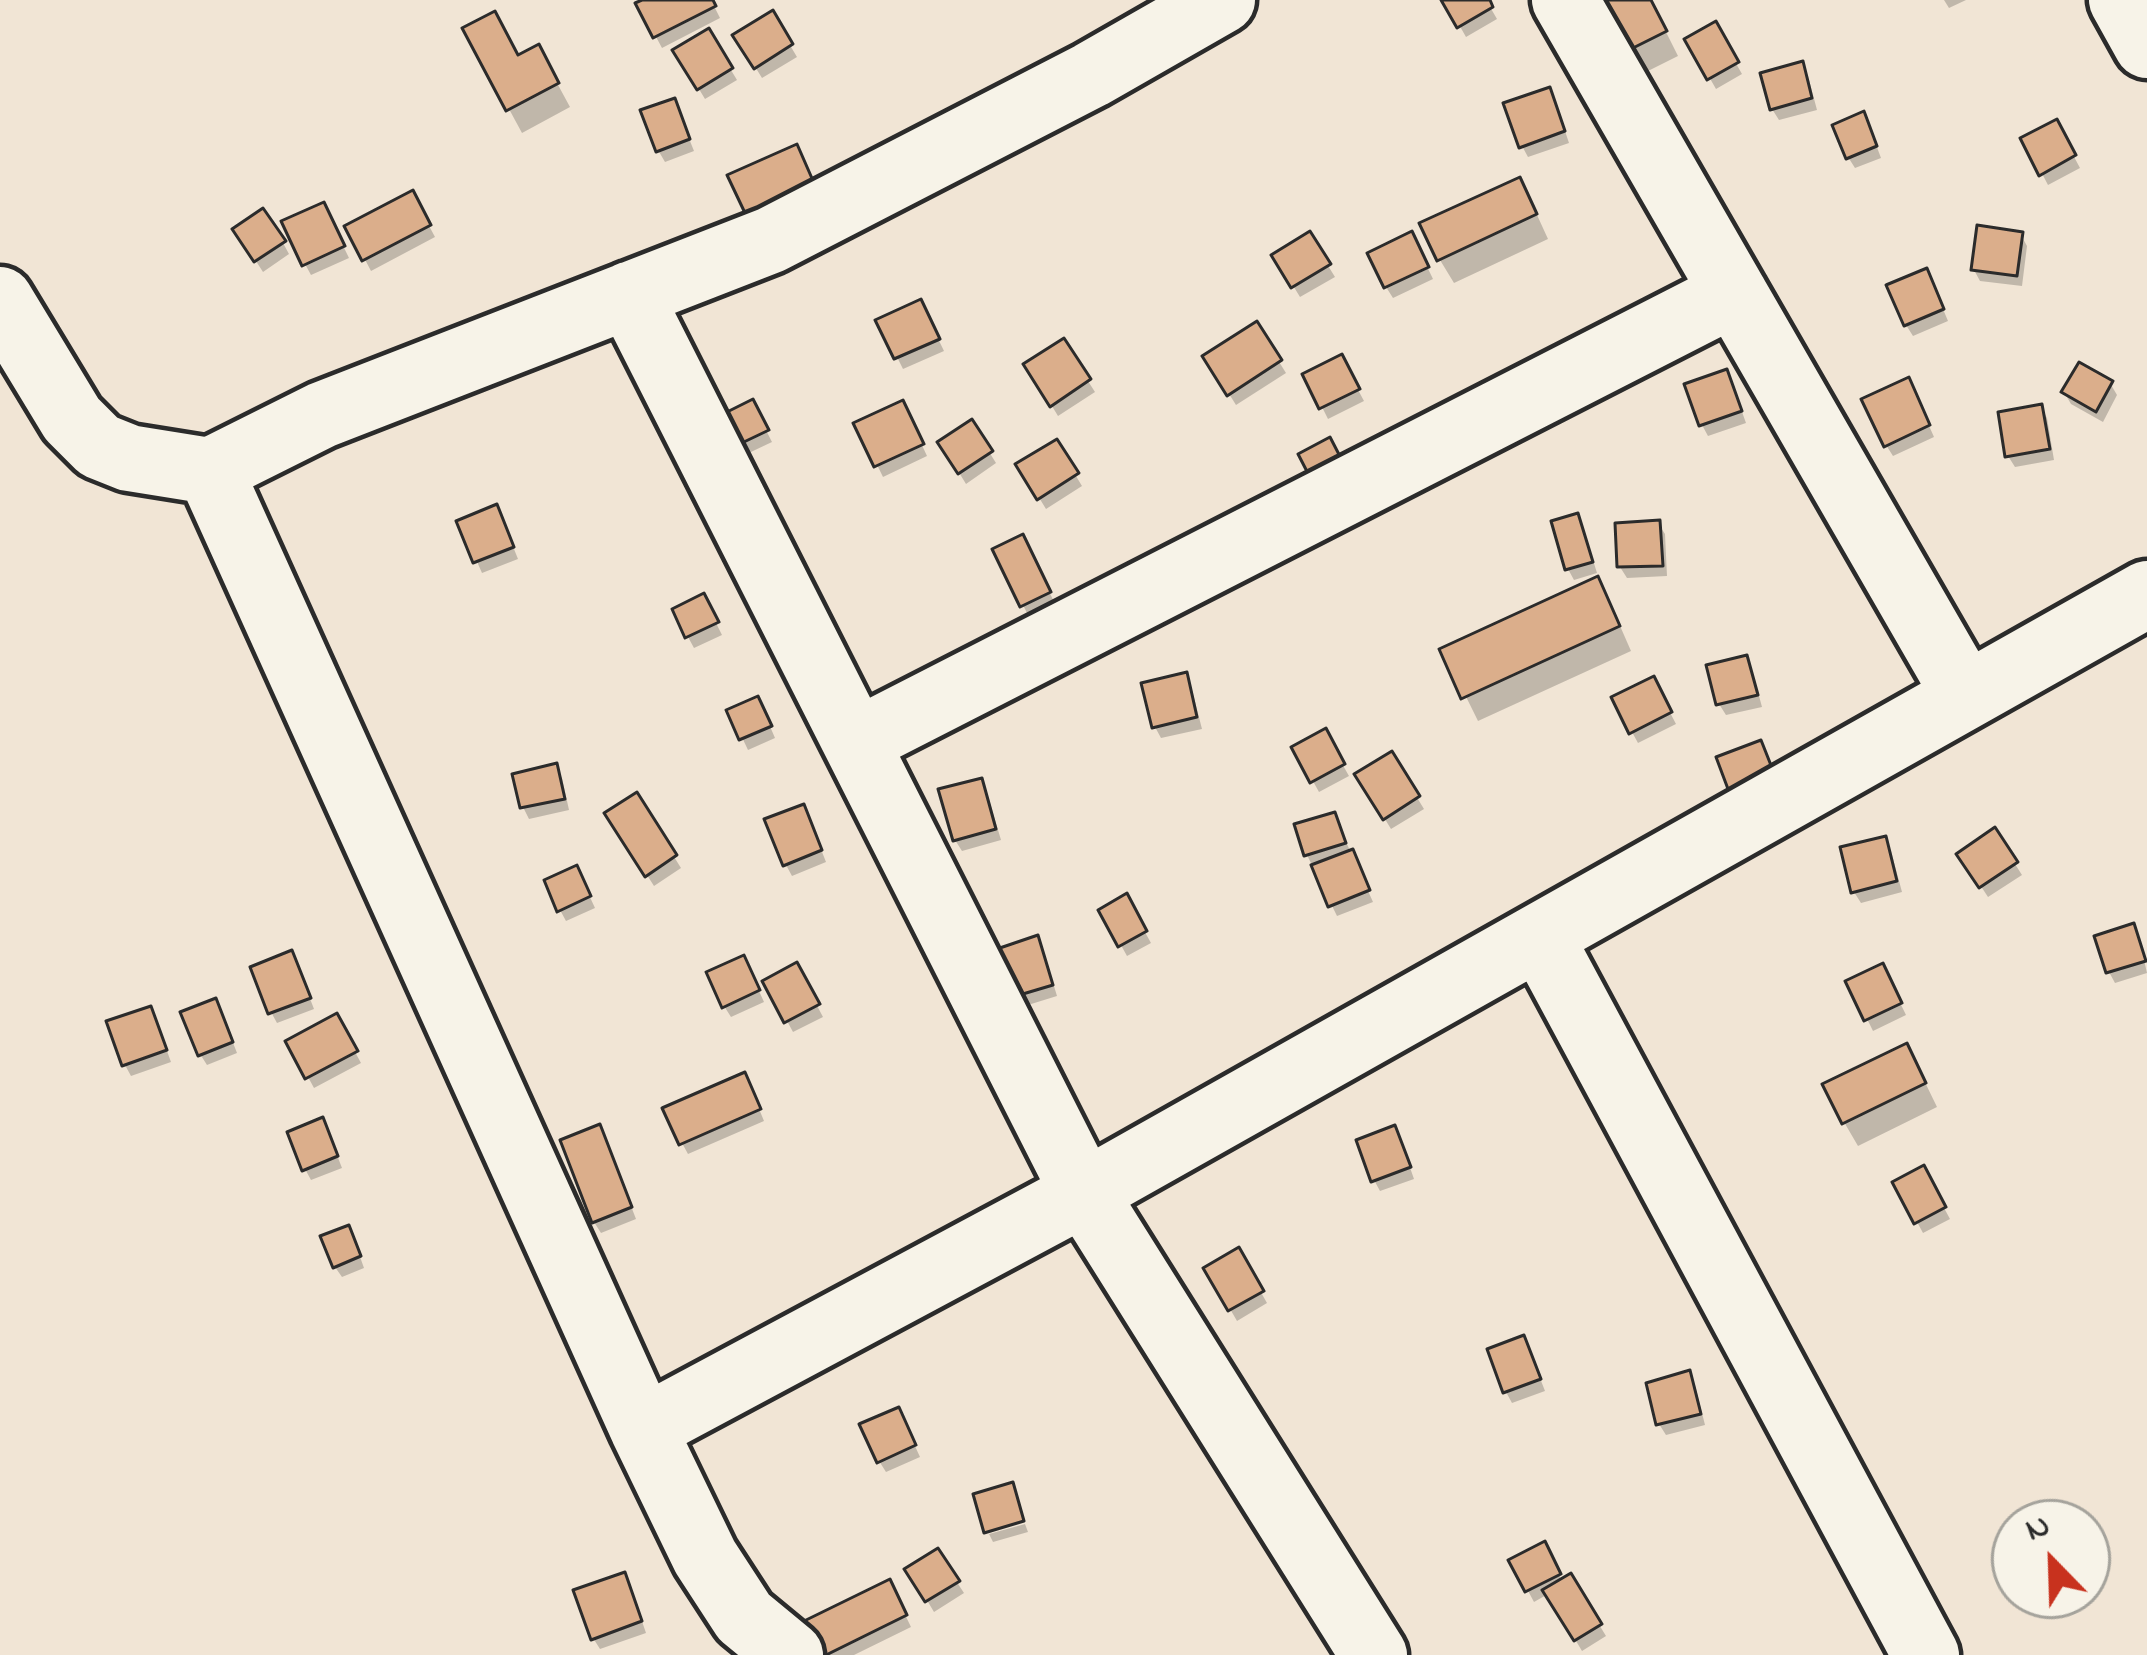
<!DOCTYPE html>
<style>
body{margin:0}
#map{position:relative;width:2147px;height:1655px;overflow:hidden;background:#f1e5d5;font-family:"Indie Flower",sans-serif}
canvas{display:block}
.north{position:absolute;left:1991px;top:1499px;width:120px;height:120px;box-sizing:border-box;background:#f7f3e8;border:3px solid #a5a39c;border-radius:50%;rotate:337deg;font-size:33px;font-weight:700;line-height:48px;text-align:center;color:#2b2b2b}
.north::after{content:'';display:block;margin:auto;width:42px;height:54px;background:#c8321e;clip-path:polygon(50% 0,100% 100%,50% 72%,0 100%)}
</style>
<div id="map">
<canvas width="2147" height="1655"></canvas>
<div class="north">N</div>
</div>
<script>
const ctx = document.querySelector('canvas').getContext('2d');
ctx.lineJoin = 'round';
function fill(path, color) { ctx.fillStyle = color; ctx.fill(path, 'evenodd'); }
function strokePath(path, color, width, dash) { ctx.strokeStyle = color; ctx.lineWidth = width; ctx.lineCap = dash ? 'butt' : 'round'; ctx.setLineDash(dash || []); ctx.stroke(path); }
fill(new Path2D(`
 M648 0H711L720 18 662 48 639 5Z
 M1445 0H1486L1497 19 1466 37Z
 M1593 0H1650L1678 56 1634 78Z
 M1944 0H1966L1949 8Z
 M772 15 797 57 762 78 736 36Z
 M1714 25 1742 74 1716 89 1688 40Z
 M708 32 737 80 705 99 676 51Z
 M538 48 570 107 522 133 509 109 518 59Z
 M1802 64 1808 76 1817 110 1779 120 1772 109Z
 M674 101 694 151 665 162 658 150Z
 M1555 101 1569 143 1528 157 1522 146Z
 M2056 123 2080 168 2048 185 2024 139Z
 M1869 126 1881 158 1855 168 1848 157Z
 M412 194 435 237 371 271 348 227Z
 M1532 204 1548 239 1454 283 1440 260Z
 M329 217 349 258 311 275 305 264Z
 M236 230 283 243 289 254 263 272Z
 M1309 235 1335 277 1300 297 1275 256Z
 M2021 235 2027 246 2022 286 1980 281 1974 270Z
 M1417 246 1433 279 1393 298 1386 287Z
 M1932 283 1948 321 1913 336 1906 325Z
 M926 314 944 351 903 369 879 321Z
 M1256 325 1286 373 1236 405 1206 357Z
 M1063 342 1095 392 1058 416 1027 365Z
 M1341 358 1364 401 1328 419 1306 375Z
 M2110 383 2117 395 2103 422 2071 404 2064 392Z
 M1732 384 1746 423 1708 436 1702 425Z
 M1914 392 1934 437 1893 456 1886 445Z
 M752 403 772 442 734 460Z
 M2041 407 2047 418 2054 460 2015 467 2008 456Z
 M908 415 927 456 883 477 857 424Z
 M971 423 996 463 966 484 941 443Z
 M1056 443 1082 486 1046 509 1019 465Z
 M1577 517 1583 528 1597 573 1574 580 1568 569Z
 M502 519 518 559 482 573 460 523Z
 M1658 523 1665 534 1667 576 1627 578 1620 567Z
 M1029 549 1055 604 1029 617 996 551Z
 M703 597 722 635 694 648 688 637Z
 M1610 603 1631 651 1478 721 1443 650Z
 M1746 659 1752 670 1762 707 1726 715 1719 704 1709 667Z
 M1185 675 1191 686 1202 729 1161 738 1155 727Z
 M1653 680 1676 724 1638 743 1632 732Z
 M763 710 775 738 748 750 730 712Z
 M1324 732 1349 776 1319 792 1295 749Z
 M1391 755 1424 809 1391 829 1358 775Z
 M556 767 562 778 569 810 529 819 523 807Z
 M981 782 987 793 1001 840 962 851 955 840Z
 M636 796 681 868 654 886 608 814Z
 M1334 815 1373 902 1337 916 1307 855 1298 826Z
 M809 819 826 862 792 876 786 865Z
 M1994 831 2022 875 1988 897 1967 865Z
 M1885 840 1891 851 1902 892 1861 903 1854 892Z
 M582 880 595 908 566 921 560 910Z
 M1126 898 1151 943 1127 956 1102 911Z
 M2133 927 2139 938 2147 973 2115 983 2109 972Z
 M1037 939 1043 950 1057 996 1015 1009Z
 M297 965 314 1009 277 1023 271 1012Z
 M796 966 823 1017 793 1032 766 982Z
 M749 969 764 1002 731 1017 724 1006Z
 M1888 978 1906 1015 1873 1031 1849 982Z
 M221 1012 237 1053 207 1065 200 1054Z
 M336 1017 361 1063 314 1088 289 1042Z
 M156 1021 171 1062 131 1076 125 1065Z
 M1919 1070 1937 1107 1858 1146 1844 1122Z
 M750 1087 764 1121 688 1154 682 1143Z
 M328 1132 342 1168 311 1180 305 1169Z
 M605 1139 636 1219 601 1233 594 1222Z
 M1400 1139 1414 1179 1380 1191 1374 1180Z
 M1923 1169 1950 1219 1923 1233 1896 1183Z
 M354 1240 364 1268 342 1277 335 1267Z
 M1238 1252 1267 1303 1237 1321 1207 1269Z
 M1529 1350 1545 1391 1512 1403 1506 1392Z
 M1688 1374 1695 1385 1705 1425 1666 1435 1659 1424Z
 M904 1422 920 1457 886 1472 879 1461Z
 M1025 1524 1028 1532 993 1542 989 1534Z
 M1544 1545 1562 1581 1570 1577 1606 1636 1582 1651 1548 1594 1534 1602 1512 1561Z
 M937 1552 964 1593 934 1612 909 1570Z
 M630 1586 646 1633 600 1649 593 1638Z
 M895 1594 911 1627 854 1655H822Z`), '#0003');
const building = new Path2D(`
 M642 0H713L716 6 653 38 635 3Z
 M1441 0H1490L1493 7 1457 28Z
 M1589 0H1651L1667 31 1617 56Z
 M773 10 793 44 754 69 732 35Z
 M495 11 518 55 539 44 559 83 506 111 462 28Z
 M1716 21 1739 62 1707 80 1684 39Z
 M709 28 733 68 697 90 672 50Z
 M1803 61 1812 98 1770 110 1760 73Z
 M1550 87 1565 131 1519 148 1503 103Z
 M675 98 690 139 656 152 640 110Z
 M1864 111 1877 146 1846 159 1832 125Z
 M2057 119 2076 155 2039 176 2020 138Z
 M797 144 814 183 745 213 727 175Z
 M1520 177 1537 214 1437 261 1419 223Z
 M413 190 431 225 362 261 344 226Z
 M324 202 345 246 302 266 281 221Z
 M263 208 286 241 254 262 232 229Z
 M1977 225 2023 232 2017 276 1971 270Z
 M1310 231 1331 264 1291 288 1271 255Z
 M1412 231 1429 267 1384 288 1367 253Z
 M1927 268 1944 309 1904 326 1886 285Z
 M921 299 940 339 894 359 875 320Z
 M1257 321 1282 360 1227 396 1202 356Z
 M1064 338 1091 379 1050 407 1023 364Z
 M1342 354 1360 389 1319 409 1302 374Z
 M2079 362 2113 381 2096 412 2061 392Z
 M1727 369 1742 411 1699 426 1684 384Z
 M1909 377 1930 425 1884 447 1861 399Z
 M753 399 769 430 725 451 711 420Z
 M903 400 924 444 874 467 853 423Z
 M2042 404 2050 449 2005 457 1998 412Z
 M972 419 993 451 958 474 937 442Z
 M1330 437 1347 470 1315 487 1298 454Z
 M1057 439 1079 473 1037 500 1015 464Z
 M497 504 514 547 473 563 456 521Z
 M1578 513 1593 562 1565 570 1551 521Z
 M1660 520 1663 566 1617 567 1615 523Z
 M1023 534 1051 592 1020 607 992 549Z
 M1598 576 1620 626 1461 699 1439 649Z
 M704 593 719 622 685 638 672 609Z
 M1747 655 1758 695 1716 705 1706 665Z
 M1187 672 1197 717 1152 728 1141 683Z
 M1654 676 1672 712 1629 734 1611 697Z
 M758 696 772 726 739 740 726 710Z
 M1326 728 1345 764 1310 783 1291 747Z
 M1761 740 1776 778 1731 797 1716 757Z
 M1392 751 1420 796 1383 820 1354 774Z
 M557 763 565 799 520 808 512 774Z
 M982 778 996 829 953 841 938 789Z
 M637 792 677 855 645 877 604 813Z
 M804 804 822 850 783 866 764 819Z
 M1335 812 1346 843 1304 856 1294 824Z
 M1995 827 2018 862 1979 888 1956 854Z
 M1886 836 1897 881 1851 893 1840 847Z
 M1353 849 1370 890 1328 907 1311 865Z
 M577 865 591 896 557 912 544 880Z
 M1127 893 1147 931 1118 947 1098 910Z
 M2134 923 2146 961 2106 973 2094 936Z
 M1038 935 1053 985 1006 999 991 951Z
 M292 950 311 998 268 1014 250 967Z
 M744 955 760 990 722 1008 706 972Z
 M797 962 820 1004 784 1023 762 981Z
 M1883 963 1902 1003 1864 1021 1845 981Z
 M216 998 233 1042 198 1056 180 1012Z
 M151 1006 167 1050 122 1066 106 1021Z
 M337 1013 358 1051 305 1079 285 1041Z
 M1907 1043 1926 1083 1842 1124 1822 1084Z
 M745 1072 761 1109 679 1145 662 1108Z
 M323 1117 338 1156 302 1171 287 1132Z
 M600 1124 632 1207 592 1223 560 1140Z
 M1395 1125 1411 1167 1371 1182 1356 1140Z
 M1924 1165 1946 1207 1914 1224 1892 1182Z
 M349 1225 361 1256 333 1268 320 1236Z
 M1239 1247 1264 1291 1228 1311 1203 1268Z
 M1524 1335 1541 1379 1503 1393 1487 1349Z
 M1690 1370 1701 1414 1656 1425 1646 1383Z
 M899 1407 916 1445 877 1463 859 1424Z
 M1013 1482 1024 1521 984 1533 973 1494Z
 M1545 1541 1561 1574 1525 1592 1508 1560Z
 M938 1548 960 1581 925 1602 904 1569Z
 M625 1572 642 1621 591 1640 573 1590Z
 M1571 1573 1602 1624 1574 1641 1542 1590Z
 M890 1579 907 1615 826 1655H818L802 1622Z`);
fill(building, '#dbae8b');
strokePath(building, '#2b2b2b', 3);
const minor = new Path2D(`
 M1565 0 1966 696
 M2122 0 2147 45
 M629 295 1084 1193 1374 1655
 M0 300 72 419 99 446 129 458 210 471 322 415 771 240 1091 75 1222 0
 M210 471 643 1429 705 1557 744 1617 790 1655
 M856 742 1734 293
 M1540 937 1926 1655
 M643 1429 1084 1193 2147 594`);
strokePath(minor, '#2b2b2b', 75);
strokePath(minor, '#f7f3e8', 66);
</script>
